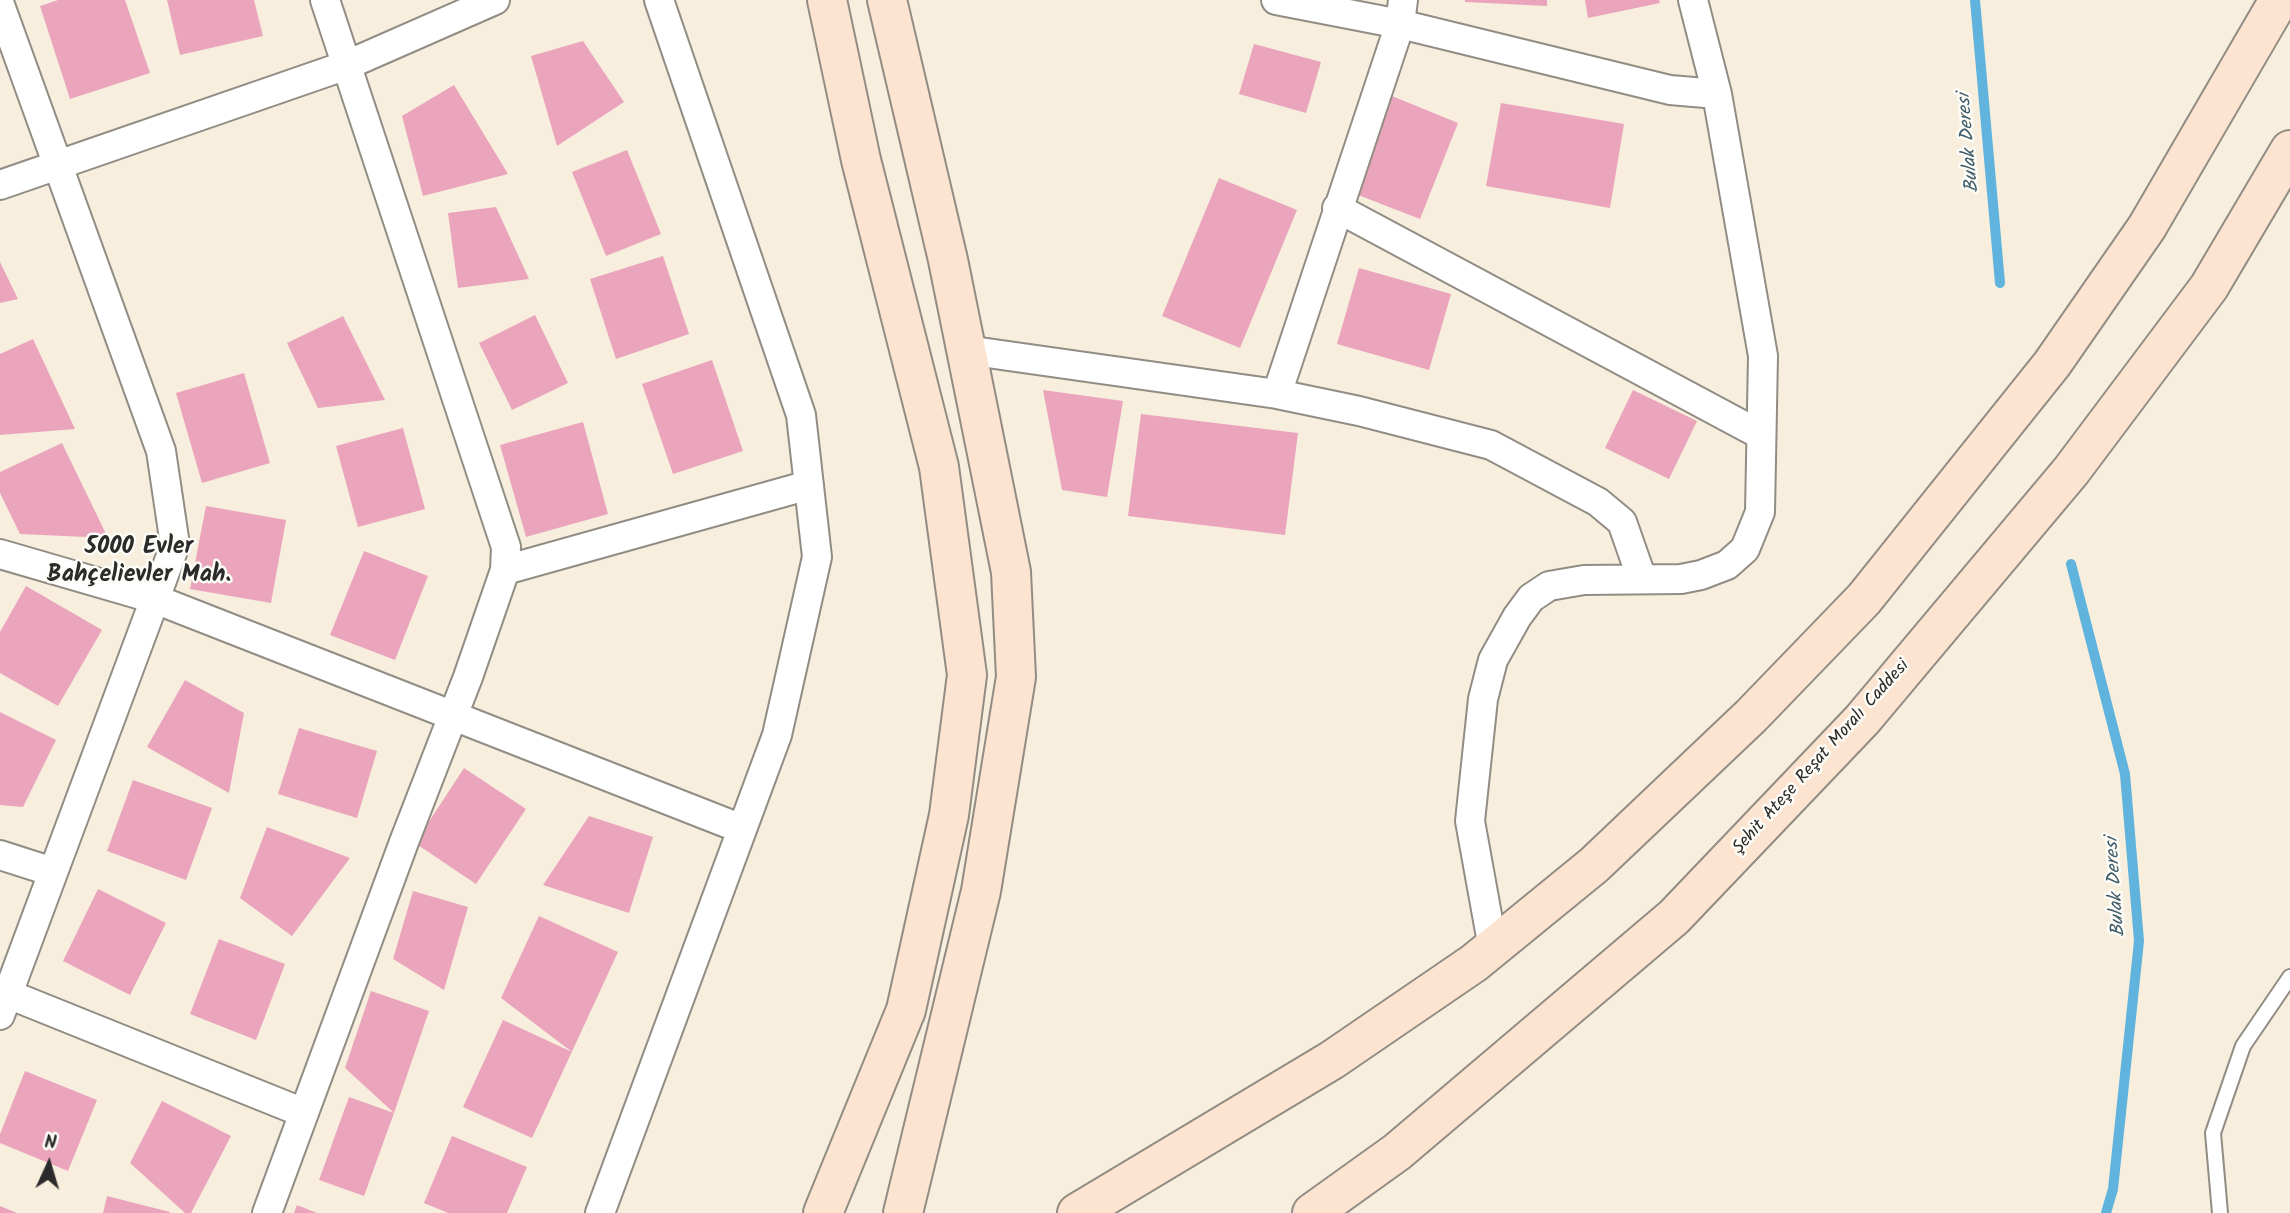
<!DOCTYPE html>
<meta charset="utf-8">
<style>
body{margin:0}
#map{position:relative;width:2290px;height:1213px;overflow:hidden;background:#f7eedd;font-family:Kalam,sans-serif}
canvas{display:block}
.north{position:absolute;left:14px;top:1129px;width:70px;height:70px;-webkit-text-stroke:5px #fdfcf7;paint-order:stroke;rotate:4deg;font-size:19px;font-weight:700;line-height:28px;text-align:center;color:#2b2b2b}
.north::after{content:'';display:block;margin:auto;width:24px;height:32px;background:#2b2b2b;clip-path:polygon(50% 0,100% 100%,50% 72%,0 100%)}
</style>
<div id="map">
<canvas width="2290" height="1213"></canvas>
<div class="north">N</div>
</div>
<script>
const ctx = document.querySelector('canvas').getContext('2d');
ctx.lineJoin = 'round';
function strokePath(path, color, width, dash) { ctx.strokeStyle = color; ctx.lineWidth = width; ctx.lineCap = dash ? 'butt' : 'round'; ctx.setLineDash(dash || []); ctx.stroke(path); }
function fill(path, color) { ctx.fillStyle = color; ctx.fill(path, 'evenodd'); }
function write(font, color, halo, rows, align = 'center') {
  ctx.font = font + ' Kalam,sans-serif'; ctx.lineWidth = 5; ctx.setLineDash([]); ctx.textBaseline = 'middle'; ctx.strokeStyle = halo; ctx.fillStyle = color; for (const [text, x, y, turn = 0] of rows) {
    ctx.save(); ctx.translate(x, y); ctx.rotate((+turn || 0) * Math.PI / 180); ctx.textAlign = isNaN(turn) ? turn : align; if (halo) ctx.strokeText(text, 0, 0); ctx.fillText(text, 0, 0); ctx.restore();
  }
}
strokePath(new Path2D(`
 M1975 0 2000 283
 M2071 564 2125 774 2139 941 2113 1189 2106 1213`), '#60b3dc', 10);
fill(new Path2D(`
 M58 0H125L150 73 70 99 40 6Z
 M167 0H254L263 36 180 55Z
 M1465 0H1547V6L1465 2Z
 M1585 0H1659L1660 3 1588 18Z
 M583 41 624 102 557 146 531 56Z
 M1254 44 1321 62 1306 113 1239 94Z
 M454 85 508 174 423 196 402 116Z
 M1392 96 1458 123 1420 219 1353 193Z
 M1501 103 1624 124 1610 208 1486 186Z
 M627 150 661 234 606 256 572 172Z
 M1219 178 1297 210 1240 348 1162 316Z
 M496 207 529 279 458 288 448 213Z
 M663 256 689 334 616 359 590 279Z
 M0 262 18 299 0 303Z
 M1359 268 1451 294 1429 370 1337 344Z
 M535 315 568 383 512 410 479 343Z
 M343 316 385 400 318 408 287 343Z
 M33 339 75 429 0 435V354Z
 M712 360 743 451 673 474 642 384Z
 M244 373 270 463 202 483 176 393Z
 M1043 390 1123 401 1107 497 1062 490Z
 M1633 390 1697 421 1669 479 1605 448Z
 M1141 414 1298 433 1285 535 1128 516Z
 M583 422 608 514 526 537 500 445Z
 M403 428 425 509 358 527 336 446Z
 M62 443 108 538 20 534 0 493V472Z
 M206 506 286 520 271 603 190 589Z
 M364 551 428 576 395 660 330 635Z
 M26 586 102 630 58 706 0 673V632Z
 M185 680 244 713 229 793 147 747Z
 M0 712 56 740 23 807 0 805Z
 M299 728 377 751 357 818 278 794Z
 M464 768 526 809 476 884 415 843Z
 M133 780 212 808 186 880 107 851Z
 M589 816 653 837 629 913 543 885Z
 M267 827 350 858 292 936 240 898Z
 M98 889 166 923 130 995 63 961Z
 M413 891 468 907 444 990 393 959Z
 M539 916 618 952 532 1138 463 1107 503 1020 572 1052 501 998Z
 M219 939 285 964 256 1040 190 1014Z
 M371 991 429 1011 394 1113 345 1068Z
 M25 1071 97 1100 68 1171 0 1143V1134Z
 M349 1097 394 1113 364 1196 319 1180Z
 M162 1101 231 1136 191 1213H185L130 1163Z
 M452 1136 527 1167 507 1213H448L424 1203Z
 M107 1196 170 1212V1213H103Z
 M297 1205 317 1213H294Z
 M0 1206 17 1213H0Z`), '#eaa5bd');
const lane = new Path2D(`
 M2220 1213 2213 1133 2243 1046 2290 977`);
const street = new Path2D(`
 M1276 0 1400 24 1670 90 1717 94 1763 356 1760 512 1745 549 1727 565 1701 575 1681 579 1584 580 1549 586 1531 598 1517 617 1493 660 1483 699 1470 821 1493 948
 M1693 0 1717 94
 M0 5 161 451 175 545 0 1015
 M0 185 347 65 495 0
 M1337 208 1761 435
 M966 350 1277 394 1359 411 1491 445 1598 502 1622 522 1642 579
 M1277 394 1400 24 1403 0
 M0 554 155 599 742 829
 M505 570 809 485
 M0 855 53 872
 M8 994 304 1113
 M267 1213 404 842 468 677 505 570 506 547 325 0
 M600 1213 777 735 817 557 801 415 659 0`);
const secondary = new Path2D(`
 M887 0 948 260 1011 572 1016 677 981 891 903 1213
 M823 1213 906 1010 949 815 967 675 939 467 861 160 827 0
 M1077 1213 1332 1060 1474 963 1594 865 1751 716 1864 599 2052 364 2147 227 2279 0
 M1312 1213 1397 1152 1674 917 1862 720 2071 471 2209 287 2290 150`);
strokePath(lane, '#918c84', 18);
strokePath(street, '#918c84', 32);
strokePath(secondary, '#918c84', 42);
strokePath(lane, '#fff', 14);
strokePath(street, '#fff', 28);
strokePath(secondary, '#fde4d0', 38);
write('18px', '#2b2b2b', '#fdfcf7', [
 ["Şehit Ateşe Reşat Moralı Caddesi",1822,758,-48]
]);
write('italic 19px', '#3e5b69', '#fdfcf7', [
 ["Bulak Deresi",1970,143,-95],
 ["Bulak Deresi",2117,887,-94]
]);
write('bold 24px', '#2b2b2b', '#fdfcf7', [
 ["5000 Evler",139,549],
 ["Bahçelievler Mah.",139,577]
]);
</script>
